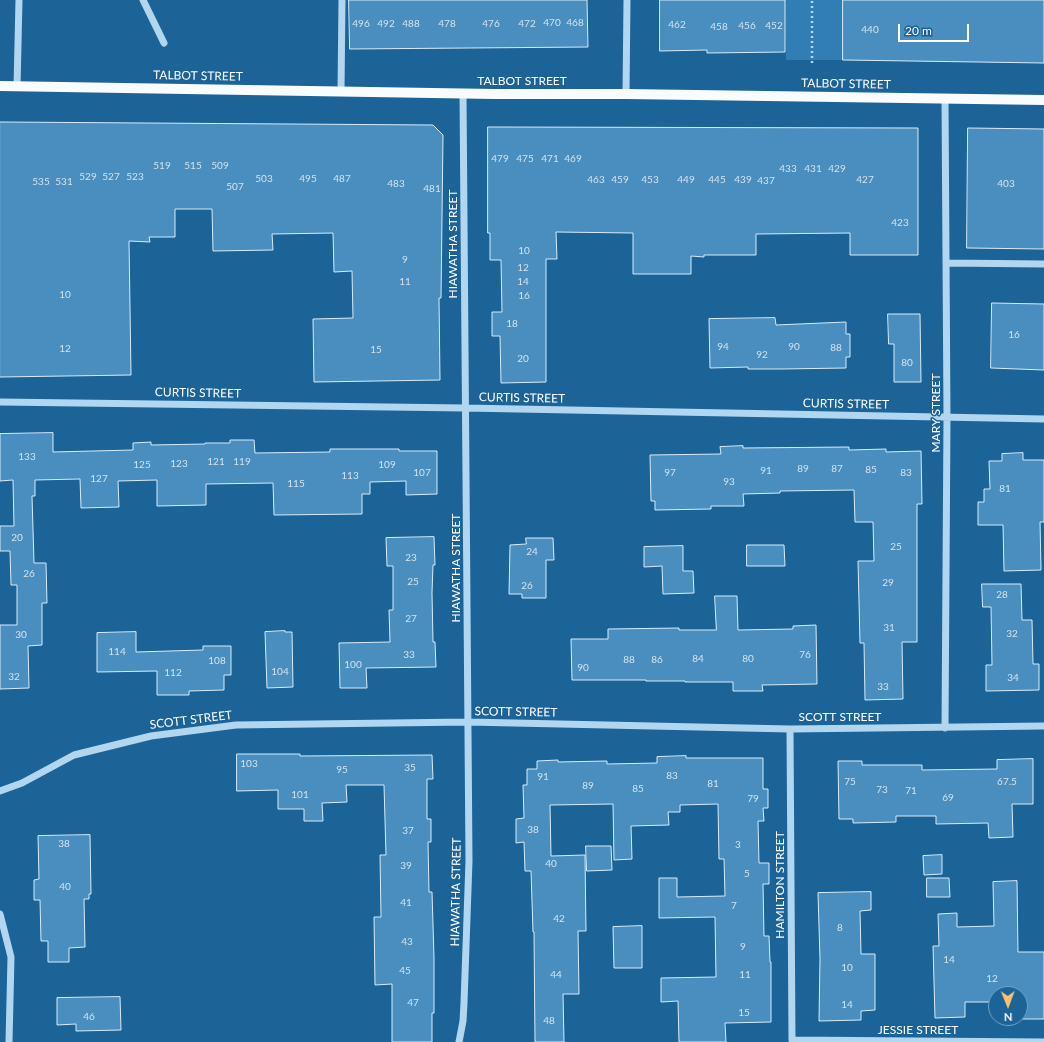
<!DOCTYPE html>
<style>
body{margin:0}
#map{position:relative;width:1044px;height:1042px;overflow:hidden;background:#1c6397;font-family:Lato,sans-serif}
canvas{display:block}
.north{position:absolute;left:988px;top:986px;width:40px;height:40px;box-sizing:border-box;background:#1c6397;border:1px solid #77a1c1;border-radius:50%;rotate:179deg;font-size:11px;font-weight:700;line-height:16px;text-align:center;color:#fff}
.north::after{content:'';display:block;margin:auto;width:14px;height:18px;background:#ffc06e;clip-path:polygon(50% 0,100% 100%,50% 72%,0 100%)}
.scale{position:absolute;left:898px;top:24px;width:71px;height:18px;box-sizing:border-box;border:2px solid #fff;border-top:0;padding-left:5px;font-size:12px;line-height:14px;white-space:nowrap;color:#fff;-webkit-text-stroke:3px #1c6397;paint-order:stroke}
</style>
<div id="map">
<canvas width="1044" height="1042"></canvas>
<div class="north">N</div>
<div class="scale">20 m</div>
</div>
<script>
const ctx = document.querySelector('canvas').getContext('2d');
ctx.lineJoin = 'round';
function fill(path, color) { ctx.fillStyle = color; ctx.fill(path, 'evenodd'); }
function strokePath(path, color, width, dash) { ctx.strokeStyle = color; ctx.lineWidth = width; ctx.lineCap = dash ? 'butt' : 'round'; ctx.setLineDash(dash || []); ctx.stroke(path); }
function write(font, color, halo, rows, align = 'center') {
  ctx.font = font + ' Lato,sans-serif'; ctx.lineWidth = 3; ctx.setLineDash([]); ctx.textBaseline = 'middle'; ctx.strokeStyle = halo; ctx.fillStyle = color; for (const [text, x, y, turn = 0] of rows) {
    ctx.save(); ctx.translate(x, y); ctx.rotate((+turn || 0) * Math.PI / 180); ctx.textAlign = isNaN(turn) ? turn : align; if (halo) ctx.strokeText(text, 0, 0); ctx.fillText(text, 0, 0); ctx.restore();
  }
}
fill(new Path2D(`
 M785 0H843V60H786Z`), '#307eb4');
const building = new Path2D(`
 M349 0H587L588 47 350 49Z
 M660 0H785V52L707 53V50L660 51Z
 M843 0H1044V63L843 60Z
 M0 122 433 125 443 135 441 298H439L440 380 314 382 313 319 353 318 352 271 334 272 333 233 272 234 273 250 213 251 212 209H175V237H149L150 242 129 241 131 375 0 377Z
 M488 127 918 128V255H850V233L756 234V255H704V257L691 256V274H633V233L556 232 557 259H546V382L501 383 500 336H492V312H502L501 260H490V233H488Z
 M968 128 1044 129V249L967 248Z
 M992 303 1044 304V370L991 368Z
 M888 314H920L921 382H894V344H889Z
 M775 318 776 325 846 322V334H850V357H846V368L782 369H748V367L710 368 709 319Z
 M53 433V452L133 450V443L151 442V445L205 444V443H230V440H254L255 453 330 452V449H399V451H437V494L406 495V481L370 482V494H362V514L274 515 273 483 206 484V505L157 506V480L118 481 119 507 81 508 80 479 35 480V496H32L34 563H46L47 603H42V645L28 646 29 688 0 689V625H17V585H11L10 551H0V526H14L13 480 0 481V434Z
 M743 446V448L849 447V450L886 449V452L921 451 922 504H917V642H902L903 699 865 700 864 643H860L858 561H874L873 522H855L854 490 780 491V493L743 494 744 506H711V509L655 510V501H651L650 455 721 454 720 447Z
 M1023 453V460H1044V522H1040L1041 570 1004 571 1003 525H978V502H984V489H990L989 461H1002V454Z
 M434 537 435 565H433L432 593 433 642H435L436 667 366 668 367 688H340L339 643 390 642 389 610H393V566H387L386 538Z
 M526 538H553L554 560H546V598H522V594H509L510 545 526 544Z
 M747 545H784L785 566H747Z
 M683 546V571H693L694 593 663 594 662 566 644 567V547Z
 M982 584H1021L1022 620H1032L1033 664H1039V690L986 691V665H992L991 607H983Z
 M715 596H737L738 630 793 629V626L816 625 817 684 762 685 763 691H733V682H685V681H646V680H572L571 639H608V629L679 628V630H716Z
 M285 631V632H292L293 687 267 688 265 632Z
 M136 632V652L203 650V646H231V675H224V690L189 691V695H157V671L97 672V633Z
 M237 754H300V756L432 755 433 779H427V819H431V842H428L429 892H432L434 957V1013H432V1042H392V984L375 985 374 917H381L380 855H386L384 785H346L347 802 322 803 323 821H304V809H278V790L237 791Z
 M686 756V758H763V789H768V808H763L764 821H758L759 863H769V884H763L764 936H769L770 962H771V1022L725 1023 726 1042H679L678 1001 661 1002V978L716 977 715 917 659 918V878H677V897L725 896 724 859H719L718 804 680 805V812H668L669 825 631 826 632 859 614 860 613 804 550 805 551 856 585 855 586 931H578L579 994H563L564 1042H535L534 932H533L531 871H525L524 842 516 843V819L524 818 523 785H527V769H537V761L558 760V762L607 761V764L657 763V757Z
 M1033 759V804H1012L1013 837 989 838 988 823 936 824V816H896V822L853 823V819H839L838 761H862V765H922V770L997 769V760Z
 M90 835 91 894H89V899H84L85 947 69 948V962H48V941H41L40 900H34V880L39 879 38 836Z
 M586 846H611L612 870 587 871Z
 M942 855V874L924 875 923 856Z
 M927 878H949L950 897H927Z
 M1017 881 1018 952H1044V1019H1022L1020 994H996V1002H965V1017L935 1018 933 946H939L938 914 957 913V927L994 926 993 882Z
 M871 892V910L860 911 861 954H875V1010L861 1011V1020L819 1021 820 959 818 893Z
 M642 926V968H614L613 927Z
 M120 997 121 1030 76 1031V1024L57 1025V998Z`);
fill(building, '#498ebe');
strokePath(building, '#d6ecfb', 1);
strokePath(new Path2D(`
 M812 63V0`), '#b0d6f0', 2.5, [2, 3]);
strokePath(new Path2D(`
 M143 0 164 43
 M17 87 19 0
 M341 92 342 0
 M626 94 627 0
 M945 99 947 417 945 728
 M946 263 1044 264
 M0 402 465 408 1044 419
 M790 729 792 1040 1044 1042
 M0 791 22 783 74 755 151 736 236 725 468 722 790 729 1044 726
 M0 914 11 957 9 1042
 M459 1042 463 1021 464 1003 469 861 463 93`), '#b0d6f0', 7);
strokePath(new Path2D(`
 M0 86 494 94H626L1044 100`), '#f8fcff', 10);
write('10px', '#d2e3ef', null, [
 ["470",552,23],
 ["468",575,23],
 ["496",361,24],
 ["492",386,24],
 ["488",411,24],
 ["478",447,24],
 ["476",491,24],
 ["472",527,24],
 ["462",677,25],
 ["456",747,26],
 ["452",774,26],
 ["458",719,27],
 ["440",870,30],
 ["479",500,159],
 ["475",525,159],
 ["471",550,159],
 ["469",573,159],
 ["519",162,166],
 ["515",193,166],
 ["509",220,166],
 ["433",788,169],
 ["431",813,169],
 ["429",837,169],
 ["529",88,177],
 ["527",111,177],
 ["523",135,177],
 ["503",264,179],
 ["495",308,179],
 ["487",342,179],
 ["463",596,180],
 ["459",620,180],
 ["453",650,180],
 ["449",686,180],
 ["445",717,180],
 ["439",743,180],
 ["427",865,180],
 ["437",766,181],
 ["535",41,182],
 ["531",64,182],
 ["483",396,184],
 ["403",1006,184],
 ["507",235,187],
 ["481",432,189],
 ["423",900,223],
 ["10",524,251],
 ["9",405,260],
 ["12",523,268],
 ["11",405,282],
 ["14",523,282],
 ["10",65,295],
 ["16",524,296],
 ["18",512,324],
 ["16",1014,335],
 ["94",723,347],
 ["90",794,347],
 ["88",836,348],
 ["12",65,349],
 ["15",376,350],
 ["92",762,355],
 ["20",523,359],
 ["80",907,363],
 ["133",27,457],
 ["121",216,462],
 ["119",242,462],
 ["123",179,464],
 ["125",142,465],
 ["109",387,465],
 ["89",803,469],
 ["87",837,469],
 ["85",871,470],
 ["91",766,471],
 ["107",422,473],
 ["97",670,473],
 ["83",906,473],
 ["113",350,476],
 ["127",99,479],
 ["93",729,482],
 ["115",296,484],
 ["81",1005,489],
 ["20",17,538],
 ["25",896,547],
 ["24",532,552],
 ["23",411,558],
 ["26",29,574],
 ["25",413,582],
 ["29",888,583],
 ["26",527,586],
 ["28",1002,595],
 ["27",411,619],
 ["31",889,628],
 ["32",1012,634],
 ["30",21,635],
 ["114",117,652],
 ["33",409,655],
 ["76",805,655],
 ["84",698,659],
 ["80",748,659],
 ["88",629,660],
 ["86",657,660],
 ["108",217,661],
 ["100",353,665],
 ["90",583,668],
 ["104",280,672],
 ["112",173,673],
 ["32",14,677],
 ["34",1013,678],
 ["33",883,687],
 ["103",249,764],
 ["35",410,768],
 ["95",342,770],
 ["83",672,776],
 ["91",543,777],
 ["75",850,782],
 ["67.5",1007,782],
 ["81",713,784],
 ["89",588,786],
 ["85",638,789],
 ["73",882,790],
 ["71",911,791],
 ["101",300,795],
 ["69",948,798],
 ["79",753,799],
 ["38",533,830],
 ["37",408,831],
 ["38",64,844],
 ["3",738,845],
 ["40",551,864],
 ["39",406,866],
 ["5",747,874],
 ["40",65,887],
 ["41",406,903],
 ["7",734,906],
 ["42",559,919],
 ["8",840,928],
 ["43",407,942],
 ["9",743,947],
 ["14",949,960],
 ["10",847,968],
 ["45",405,971],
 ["44",556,975],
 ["11",745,975],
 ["12",992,979],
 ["47",413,1003],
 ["14",847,1005],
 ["15",744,1013],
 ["46",89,1017],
 ["48",549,1021]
]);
write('12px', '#fff', '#1c6397', [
 ["TALBOT STREET",198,76,1],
 ["TALBOT STREET",522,81],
 ["TALBOT STREET",846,84,1],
 ["HIAWATHA STREET",453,244,-90],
 ["CURTIS STREET",198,393,1],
 ["CURTIS STREET",522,398,1],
 ["CURTIS STREET",846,404,1],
 ["MARY STREET",936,413,-90],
 ["HIAWATHA STREET",456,568,-90],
 ["SCOTT STREET",516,712,1],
 ["SCOTT STREET",840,717],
 ["SCOTT STREET",191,720,-7],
 ["HAMILTON STREET",780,885,-90],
 ["HIAWATHA STREET",456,892,-89],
 ["JESSIE STREET",918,1030]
]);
</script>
